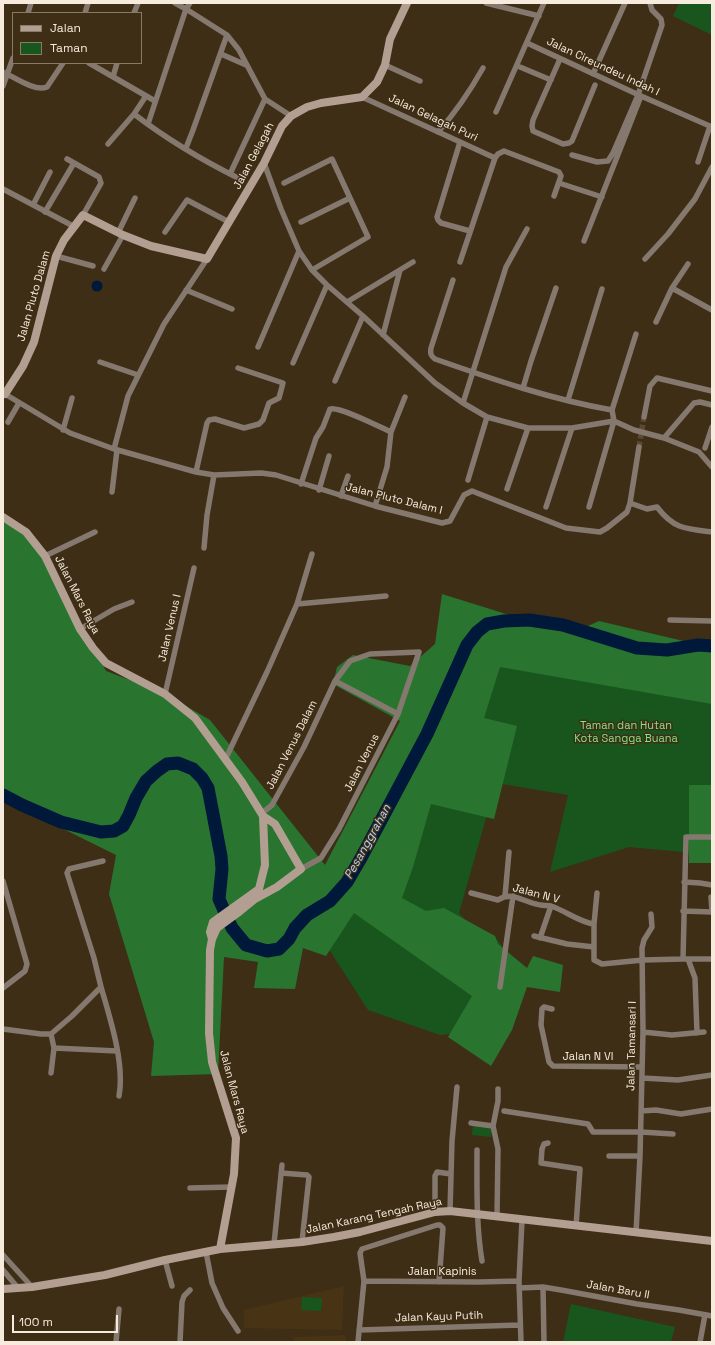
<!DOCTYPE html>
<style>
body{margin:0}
#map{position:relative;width:715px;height:1345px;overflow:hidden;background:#3e2e16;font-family:"Space Grotesk",sans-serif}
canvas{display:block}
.frame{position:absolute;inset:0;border:4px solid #f6ebdd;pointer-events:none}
.legend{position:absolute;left:12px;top:12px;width:130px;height:52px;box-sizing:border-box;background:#3e2e16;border:1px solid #887a66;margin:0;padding:5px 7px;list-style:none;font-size:12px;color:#f6ebdd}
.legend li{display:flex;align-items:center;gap:8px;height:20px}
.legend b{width:20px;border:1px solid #887a66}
.scale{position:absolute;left:12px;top:1315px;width:106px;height:18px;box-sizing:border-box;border:2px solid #f6ebdd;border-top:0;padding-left:5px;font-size:12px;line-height:14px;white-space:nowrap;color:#f6ebdd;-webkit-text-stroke:3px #3e2e16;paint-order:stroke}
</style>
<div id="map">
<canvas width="715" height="1345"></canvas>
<div class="frame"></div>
<ul class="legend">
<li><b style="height:5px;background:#b39f91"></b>Jalan</li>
<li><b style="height:11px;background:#18561e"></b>Taman</li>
</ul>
<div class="scale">100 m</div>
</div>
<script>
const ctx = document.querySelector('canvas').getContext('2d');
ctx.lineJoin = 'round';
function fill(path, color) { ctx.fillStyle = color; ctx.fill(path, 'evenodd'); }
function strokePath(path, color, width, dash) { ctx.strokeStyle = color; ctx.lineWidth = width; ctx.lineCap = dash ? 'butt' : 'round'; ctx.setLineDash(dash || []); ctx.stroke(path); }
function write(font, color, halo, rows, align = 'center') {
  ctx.font = font + ' "Space Grotesk",sans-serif'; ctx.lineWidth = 3; ctx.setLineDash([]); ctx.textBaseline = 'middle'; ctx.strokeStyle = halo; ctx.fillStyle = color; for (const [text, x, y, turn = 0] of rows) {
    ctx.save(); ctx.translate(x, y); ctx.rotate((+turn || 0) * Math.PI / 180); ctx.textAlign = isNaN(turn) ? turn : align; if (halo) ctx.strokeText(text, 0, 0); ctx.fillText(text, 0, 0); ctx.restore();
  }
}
fill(new Path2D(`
 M344 1286 342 1330 244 1328V1310Z
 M346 1335V1342H294V1337Z`), '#483314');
fill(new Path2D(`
 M679 3H712V35L673 16Z
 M529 620 563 625 583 631 686 646 698 645 712 646V858L684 852 629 847 550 872 568 795 496 783 459 913 465 920 495 937 512 959 523 964 507 1028 440 1035 368 1010 307 915 504 621Z
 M473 1124 492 1126 491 1137 472 1135Z
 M302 1297 322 1298 321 1311 301 1310Z
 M571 1304 675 1327 671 1342H563Z`), '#18561e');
fill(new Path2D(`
 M3 520 7 521 38 547 106 671 164 693 210 720 325 865 400 721 333 684 337 667 353 655 410 666 435 644 442 594 570 634 599 621 696 644 712 652V704L500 667 484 718 517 726 494 819 431 804 413 867 402 898 426 911 444 908 495 936 498 944 527 968 533 956 563 965 560 992 527 987 512 1030 491 1066 448 1037 472 996 354 913 326 956 303 948 295 989 254 988 258 962 224 957 218 1074 151 1076 154 1042 109 894 116 855 3 799Z
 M689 785H712V863H689Z`), '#297530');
fill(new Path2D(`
 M91.5 286a5.5 5.5 0 1 1 11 0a5.5 5.5 0 1 1-11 0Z`), '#00183a');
strokePath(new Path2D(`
 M3 795 22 805 61 822 101 832 114 831 123 826 129 815 136 798 146 781 157 771 167 764 178 763 193 769 202 778 208 788 221 856 222 869 219 899 226 915 232 928 246 945 267 951 279 949 289 939 295 928 307 915 330 901 347 882 361 858 427 734 467 645 477 632 487 624 504 621 529 620 563 625 637 648 667 650 698 645 712 646`), '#00183a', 13);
strokePath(new Path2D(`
 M639 447 644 417`), '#5a4a34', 5.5, [5.5, 3]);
strokePath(new Path2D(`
 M190 3 186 9 227 35 239 50 265 99 291 116
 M486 3 539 16
 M28 13 31 3
 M85 13 88 3
 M134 13 138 3
 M527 43 641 96 712 127
 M221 54 246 65
 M560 59 533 120 532 126 533 131 563 144 569 143 572 141 595 85
 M89 63 155 101
 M385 65 420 81
 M520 67 551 80
 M3 72C14 77 35 92 47 87L63 63
 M593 74 625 3
 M113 77 117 63
 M3 86 13 58
 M362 97 495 158
 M496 112 544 3
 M134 114C164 137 204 161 238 178
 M148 124 186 9 175 3
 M438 132C456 112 470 91 483 68
 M460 142 437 217 438 220 441 223 470 231
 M108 144 134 114 146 96
 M186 148 193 130 227 35
 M572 155 597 162 608 161 613 153 638 95 662 25 661 19 652 10 650 3
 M67 159 99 177 101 183 100 185 83 215
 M698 162 710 126
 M264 163 281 209 299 251 312 270 327 285 363 316 435 383 463 403
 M230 174 265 99
 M284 183 332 159 368 237 312 270
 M559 183 602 197
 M3 189 73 226
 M33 205 50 172
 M45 212 74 163
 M301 222 350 198
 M527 229 506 267 463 403 487 417 528 428H572L614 421 589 507
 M165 232 187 200 229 222
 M118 233 135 198
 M584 241 641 96
 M56 256 93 266
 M645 259 668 234 695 199 712 167
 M460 262 495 158 498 154 504 151 559 172 561 176 554 196
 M688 264 672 288 712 310
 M104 269 123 235
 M453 280 431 348C430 354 431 356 435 359 492 379 553 400 612 410
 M186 290 232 309
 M347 302 413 262
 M656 322 672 288
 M636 334 612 410 614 421 634 430 664 438 699 452 712 467
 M383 335 400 270
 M258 347 299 251
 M100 362 138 375
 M293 363 327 285
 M335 381 363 316
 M523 388 531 361 556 288
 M5 394 70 433 114 449 196 472 214 475 261 473 276 475 375 506 442 523 450 521 464 495 472 491 566 528 600 532 607 528 627 512 630 503 639 447
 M568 400 602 289
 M644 417 650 386 657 378 712 391
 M8 422 19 403
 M63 430 72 398
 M664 438 694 403 700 402 712 405
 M705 448 712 427
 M114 449 128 396 164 324 207 259
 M196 472 207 423 209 420 215 419 244 428 259 424 263 420 269 403 279 398 283 383 238 368
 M468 480 487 417
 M301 484 316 438 323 427 330 409C339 406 380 427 391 432
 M507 489 528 428
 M319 490 329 456
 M112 492 117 450
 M341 496 348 476
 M630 503 647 509 657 507C674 529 685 529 712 532
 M375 506 387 467 391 432 405 397
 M546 507 572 428
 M204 548 207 515 214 475
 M45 556 95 532
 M297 604 386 596
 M670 620 712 621
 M80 629 114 609 132 602
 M335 681 398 714
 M165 694 194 568
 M225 760 267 672 297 604 312 554
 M261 814 272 805 304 747 335 681 350 661 370 654 419 652 398 714 339 829 321 858 301 869
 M3 881 27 964 25 971 3 988
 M684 882 700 883 712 885
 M471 893 498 900C512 891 522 901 536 904 541 906 547 905 551 906 566 911 579 922 594 924
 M597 893 594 924V960L602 964 643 960 683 959H712
 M505 896 509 852
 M711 897 712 912
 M683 911 712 912
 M534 936 567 944 594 947
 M540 938 551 906
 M683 959 686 837H712
 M688 959 695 978 697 1033
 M101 987C110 1018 125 1064 119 1096
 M500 987 513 896
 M552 1009 544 1007 542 1009 541 1025 549 1062 553 1066 642 1067
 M3 1029 41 1034H51L72 1016 101 987 94 958 67 873 69 869 103 861
 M643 1032 672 1035 704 1032
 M54 1048 117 1051
 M51 1073 54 1048 51 1034
 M642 1078 678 1080 712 1075
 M504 1111 588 1124 593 1132H641L673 1134
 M641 1111 656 1110 681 1114 712 1109
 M471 1123 493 1126
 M548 1143 544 1144 542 1149 541 1163 580 1169 576 1226
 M477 1150C477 1188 476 1224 482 1261
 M609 1156H640
 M281 1173 307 1175 309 1177 302 1242
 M190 1188 232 1187
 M450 1211 452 1141 457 1087
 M435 1212V1176L437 1172 451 1174
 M497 1217 498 1149 493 1126 498 1101V1089
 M636 1233 640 1156 643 1032 642 948 644 940 652 927 651 914
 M274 1244 282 1165
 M206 1252 212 1283 223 1308 238 1331
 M3 1255 32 1287
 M165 1260 172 1286
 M3 1270 18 1288
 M364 1281 479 1282 519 1281
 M543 1287 544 1342
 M519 1288 543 1287 561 1290 637 1304 679 1310 712 1316
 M359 1330 520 1325
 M116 1342 119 1309
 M180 1342 182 1302 184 1296 190 1290
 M358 1342 364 1281 360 1253 362 1249 437 1225H440L443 1228 439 1282
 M521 1342 519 1281 522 1220
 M700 1342 705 1315`), '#84786f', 5.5);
strokePath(new Path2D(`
 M3 393 5 394 23 366 34 342 56 256 64 240 83 215 123 235 151 246 207 259 264 163 282 126 291 116 307 107 321 103 362 97 377 82 385 65 390 39 407 3
 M3 517 26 532 45 556 80 629 93 648 106 663 165 694 195 718 242 782 263 816 265 865 259 889 213 922 210 932 212 939
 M220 1249 234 1174 236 1138 212 1062 209 1033 210 950 212 939 217 928 239 912 255 899 277 887 301 869 275 824 263 816
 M3 1289 32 1287 105 1275 165 1260 220 1249 302 1242 334 1237 360 1232 435 1212 450 1211 712 1241`), '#b39f91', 8);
write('11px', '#f6ebdd', '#3e2e16', [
 ["Jalan Cireundeu Indah I",603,67,25],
 ["Jalan Gelagah Puri",433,118,25],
 ["Jalan Gelagah",254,156,-62],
 ["Jalan Pluto Dalam",34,296,-74],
 ["Jalan Pluto Dalam I",394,499,14],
 ["Jalan Mars Raya",77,595,63],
 ["Jalan Venus I",170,628,-77],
 ["Jalan Venus Dalam",292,745,-63],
 ["Jalan Venus",362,763,-63],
 ["Jalan N V",536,894,15],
 ["Jalan Tamansari I",632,1046,-89],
 ["Jalan N VI",588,1057],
 ["Jalan Mars Raya",234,1092,75],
 ["Jalan Karang Tengah Raya",374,1216,-12],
 ["Jalan Kapinis",442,1272],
 ["Jalan Baru II",618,1290,10],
 ["Jalan Kayu Putih",439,1317,-2]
]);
write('11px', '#82e386', '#3e2e16', [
 ["Taman dan Hutan",626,726],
 ["Kota Sangga Buana",626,739]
]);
write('italic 12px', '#b4d2f8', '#3e2e16', [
 ["Pesanggrahan",368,842,-61]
]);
</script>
